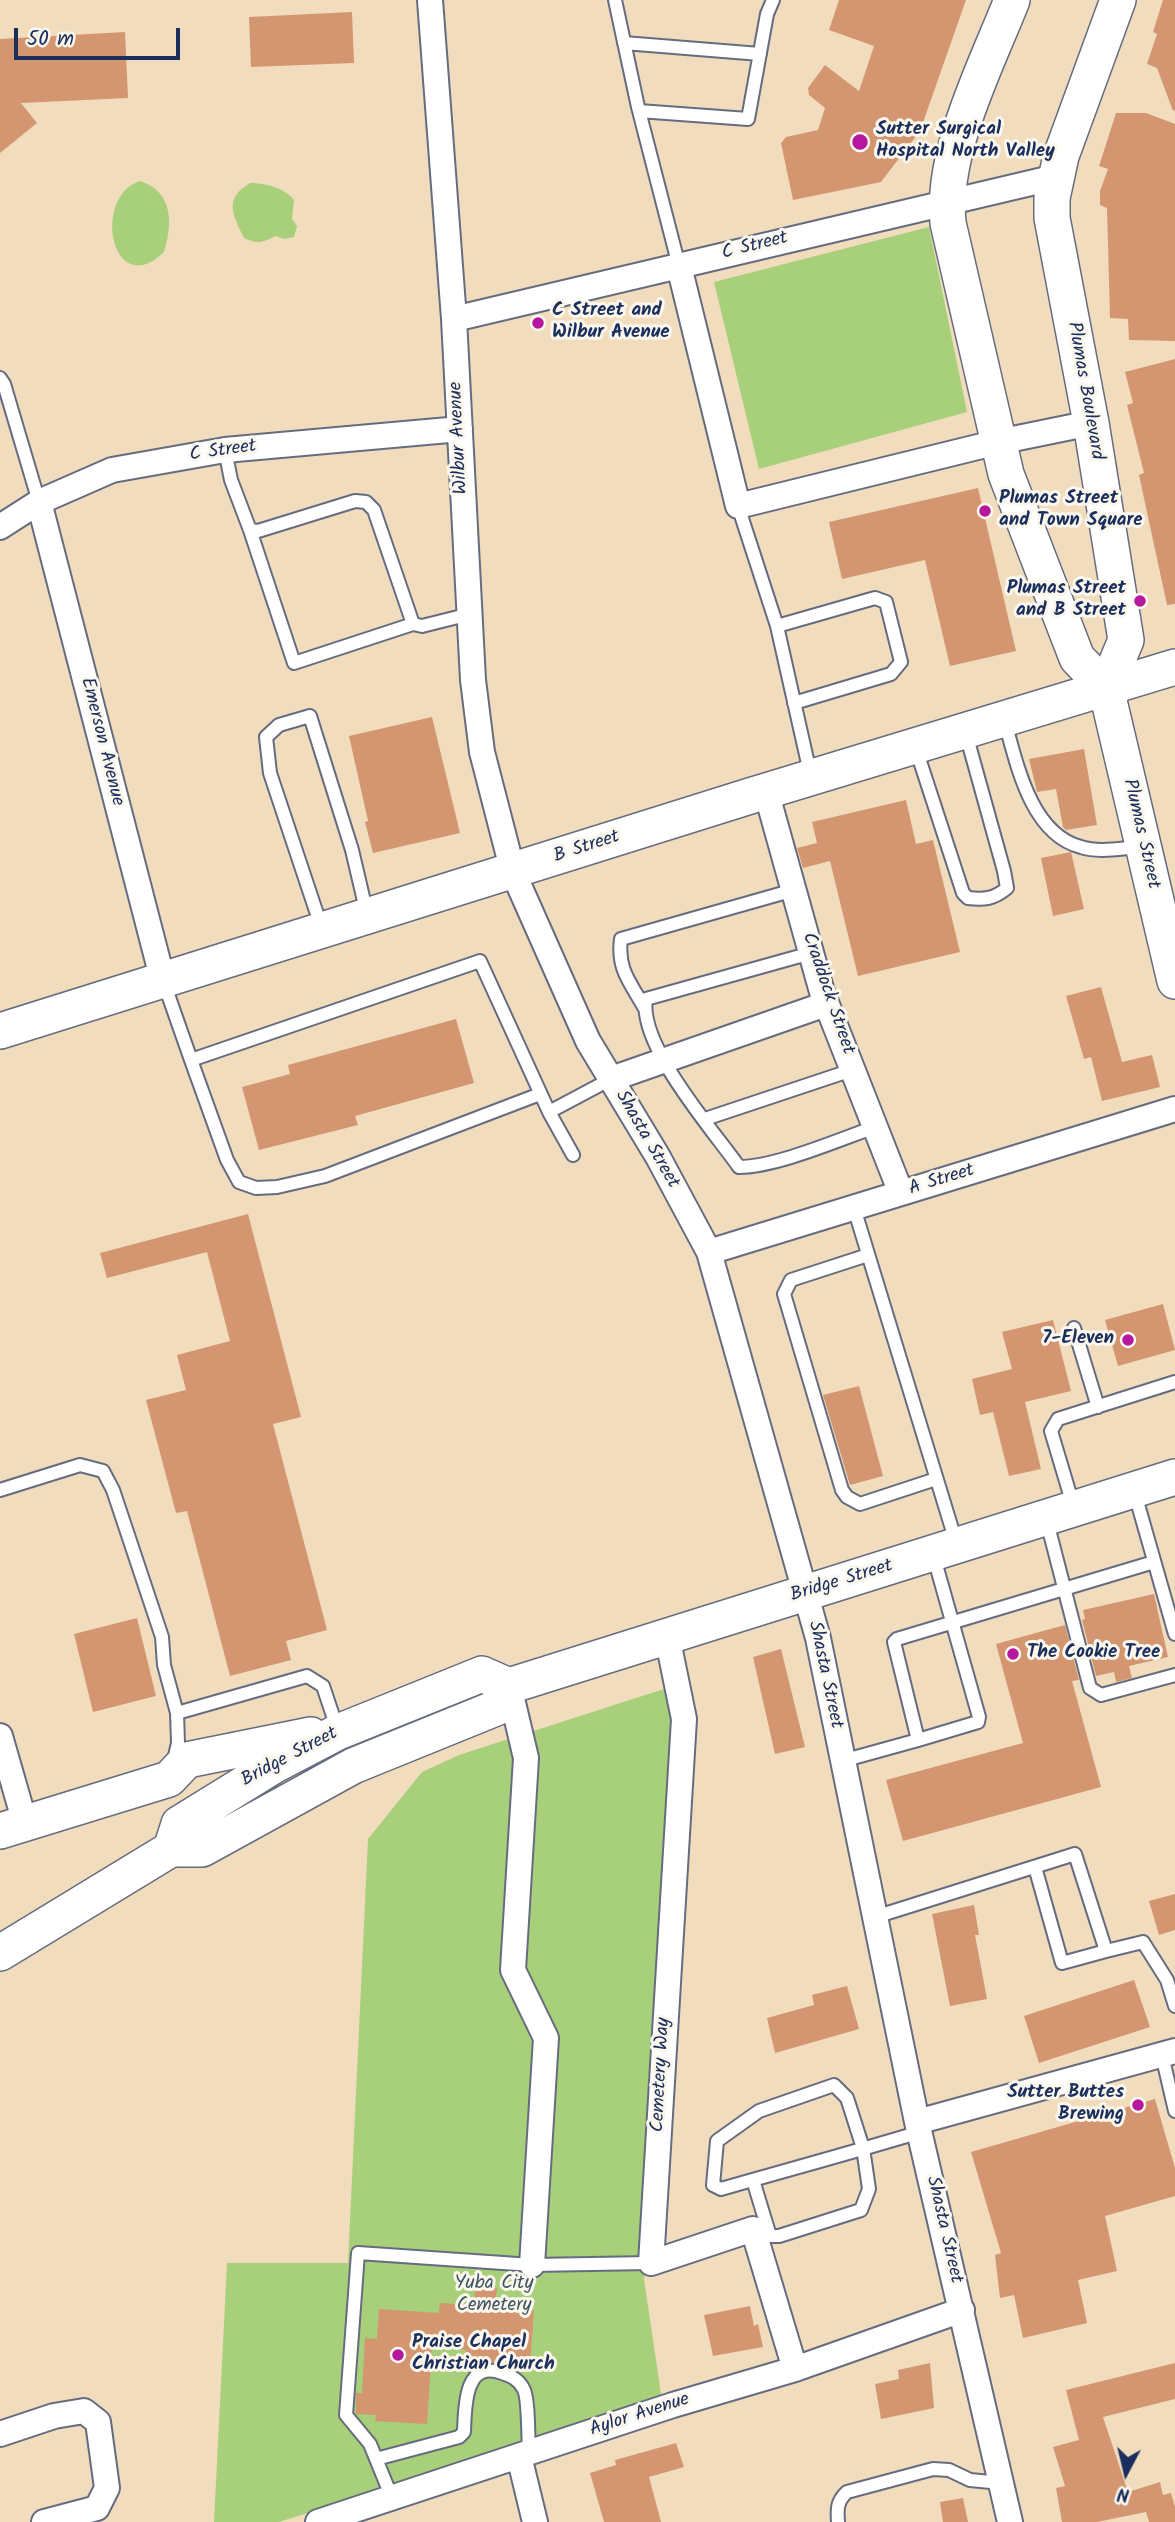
<!DOCTYPE html>
<style>
body{margin:0}
#map{position:relative;width:1175px;height:2522px;overflow:hidden;background:#f1ddbd;font-family:Kalam,sans-serif}
canvas{display:block}
.north{position:absolute;left:1091px;top:2438px;width:70px;height:70px;-webkit-text-stroke:5px #fbf7ec;paint-order:stroke;rotate:187deg;font-size:19px;font-weight:700;line-height:28px;text-align:center;color:#1b2f5e}
.north::after{content:'';display:block;margin:auto;width:24px;height:32px;background:#1b2f5e;clip-path:polygon(50% 0,100% 100%,50% 72%,0 100%)}
.scale{position:absolute;left:14px;top:28px;width:166px;height:32px;box-sizing:border-box;border:4px solid #1b2f5e;border-top:0;padding-left:9px;font-size:21px;line-height:24px;white-space:nowrap;color:#1b2f5e;-webkit-text-stroke:5px #fbf7ec;paint-order:stroke}
</style>
<div id="map">
<canvas width="1175" height="2522"></canvas>
<div class="north">N</div>
<div class="scale">50 m</div>
</div>
<script>
const ctx = document.querySelector('canvas').getContext('2d');
ctx.lineJoin = 'round';
function fill(path, color) { ctx.fillStyle = color; ctx.fill(path, 'evenodd'); }
function strokePath(path, color, width, dash) { ctx.strokeStyle = color; ctx.lineWidth = width; ctx.lineCap = dash ? 'butt' : 'round'; ctx.setLineDash(dash || []); ctx.stroke(path); }
function write(font, color, halo, rows, align = 'center') {
  ctx.font = font + ' Kalam,sans-serif'; ctx.lineWidth = 6; ctx.setLineDash([]); ctx.textBaseline = 'middle'; ctx.strokeStyle = halo; ctx.fillStyle = color; for (const [text, x, y, turn = 0] of rows) {
    ctx.save(); ctx.translate(x, y); ctx.rotate((+turn || 0) * Math.PI / 180); ctx.textAlign = isNaN(turn) ? turn : align; if (halo) ctx.strokeText(text, 0, 0); ctx.fillText(text, 0, 0); ctx.restore();
  }
}
fill(new Path2D(`
 M140 181C173 191 173 224 164 252 112 302 91 197 140 181Z
 M250 183C265 183 285 188 294 200L292 219 297 226 294 237 284 239 276 236C263 242 258 245 244 238 233 215 223 199 250 183Z
 M929 227 967 412 759 469 714 282Z
 M664 1689 674 1720 644 2279 662 2401 279 2522H214L227 2263H348L368 1839 422 1772 459 1755Z`), '#a8cf79');
fill(new Path2D(`
 M839 0H966L920 131 881 182 793 200 781 143 786 137 818 130 825 108 809 95 808 88 825 65 859 91 874 46 829 30Z
 M1163 0H1175V110L1173 111 1157 68 1147 64 1157 34 1153 32Z
 M352 12 354 63 251 67 249 17Z
 M125 32 128 98 21 103 37 123 0 153V39Z
 M1116 113H1146L1175 124V341L1129 340 1128 319 1110 318 1107 208 1100 205V191L1108 169 1099 166Z
 M1175 359V604L1167 605 1139 475 1144 473 1127 405 1133 403 1125 372Z
 M978 488 1016 651 950 666 925 560 842 579 829 522Z
 M432 717 460 833 373 853 365 822 368 821 349 736Z
 M1084 749 1097 825 1066 830 1063 827 1056 789 1037 792 1029 759Z
 M906 800 916 844 933 840 960 952 858 976 830 861 803 868 797 848 817 843 812 822Z
 M1071 852 1084 909 1053 916 1041 858Z
 M1101 987 1122 1062 1152 1055 1160 1087 1102 1101 1091 1057 1084 1059 1066 996Z
 M456 1019 474 1083 355 1116 358 1125 259 1150 242 1087 290 1074 288 1065Z
 M248 1214 301 1417 273 1424 327 1630 286 1641 291 1660 230 1676 187 1511 176 1513 146 1400 186 1390 177 1355 230 1341 207 1252 107 1278 100 1253Z
 M1163 1304 1175 1350 1118 1366 1105 1320Z
 M1053 1320 1071 1391 1025 1402 1041 1469 1009 1476 993 1412 980 1415 972 1379 1012 1369 1002 1332Z
 M859 1386 883 1476 850 1485 823 1395Z
 M1154 1594 1168 1657 1129 1666 1132 1678 1116 1682 1114 1672 1096 1676 1082 1620 1085 1619 1083 1610Z
 M137 1618 156 1696 93 1712 74 1634Z
 M1065 1625 1079 1680 1072 1681 1101 1787 903 1841 886 1780 1023 1743 996 1644Z
 M781 1649 805 1747 775 1754 753 1657Z
 M1175 1894V1930L1159 1935 1149 1901Z
 M974 1905 979 1935H975L987 1999 950 2006 932 1914Z
 M1134 1980 1150 2027 1039 2063 1024 2016Z
 M847 1986 859 2029 775 2053 767 2018 814 2005 812 1995Z
 M1155 2099 1175 2168V2196L1105 2216 1117 2271 1078 2280 1087 2323 1023 2338 1014 2295 1000 2298 995 2255 1001 2253 971 2152Z
 M475 2286 497 2288 495 2307 534 2310 530 2365 465 2360 466 2350 432 2347 427 2424 375 2421 376 2415 356 2414V2393H362L365 2338 377 2339 379 2309 439 2313 440 2303 474 2305Z
 M750 2306 754 2326 758 2324 763 2347 713 2356 704 2315Z
 M930 2363 934 2408 881 2419 875 2384 899 2379 898 2370Z
 M1175 2363V2399L1103 2417 1128 2492 1160 2482 1163 2495 1171 2493 1175 2507V2522H1149L1146 2512 1097 2522H1062L1056 2488 1065 2486 1053 2447 1079 2440 1066 2390Z
 M676 2443 684 2467 649 2477 661 2522H604L590 2473 616 2465 615 2460Z
 M963 2498 968 2522H943L940 2502Z`), '#d39671');
const lane = new Path2D(`
 M615 0 638 107 679 266
 M624 43 760 54
 M639 111 748 119 767 14 773 0
 M0 378 4 384 39 502
 M225 450 231 480 250 530 258 531 355 501 366 502 374 510 413 624 422 626 470 614
 M738 506 777 626 811 777
 M250 530 294 663 413 624
 M777 626 875 598 886 602 901 662 891 674 794 703
 M1005 722C1017 765 1031 834 1081 847 1099 853 1122 848 1141 847
 M916 749 963 893 968 898C984 900 994 899 1007 888L1004 871 966 734
 M322 929 270 773 266 737 279 725 310 716 352 850 367 914
 M811 953 646 999C638 1045 712 1129 739 1167 776 1167 838 1140 875 1127
 M164 983 191 1060 480 961 549 1112 611 1079
 M644 1007C630 982 617 969 621 939L794 890
 M191 1060 227 1160 239 1182 256 1188 277 1187 325 1176 540 1094
 M549 1112 573 1155
 M705 1119 852 1070
 M854 1208 956 1542
 M868 1255 791 1280 784 1294 842 1490 847 1497 860 1504 936 1479
 M1074 1328 1098 1407
 M0 1490 80 1465 103 1471 113 1490 162 1637 164 1665 177 1713 178 1743 174 1760
 M1135 1494 1175 1634
 M1074 1508 1051 1431 1058 1419 1175 1382
 M1046 1518 1090 1688 1101 1695 1175 1675
 M933 1554 979 1717 978 1722 918 1740 894 1642 897 1639C983 1614 1068 1587 1154 1562
 M177 1713 307 1676 323 1686 338 1731
 M842 1761 918 1740
 M1035 1867 1062 1963 1106 1951
 M875 1917 1075 1854 1106 1951 1143 1942 1167 1980 1175 2006
 M1162 2055 1175 2111
 M753 2180 770 2236H779L861 2210 869 2189 863 2148 847 2098 834 2085 759 2111 717 2141 713 2185 721 2189C787 2170 854 2152 920 2132
 M376 2459 459 2437 464 2432C465 2408 464 2359 502 2373 511 2376 518 2379 523 2388 529 2396 528 2440 529 2453
 M392 2498 370 2444 346 2415 358 2253 532 2265 651 2263
 M838 2522C837 2509 837 2501 847 2492L933 2469 949 2470 970 2480 1001 2483`);
const street = new Path2D(`
 M430 0 454 319 473 680 482 752 513 872 588 1041 658 1157 709 1252 818 1638 917 2122 1010 2522
 M679 266 738 506 998 442 1091 423
 M454 319 1056 177
 M39 502 163 981
 M0 527 39 502 112 470 225 450 460 429
 M766 791 822 992 901 1193
 M611 1079 826 1004
 M709 1252 1175 1109
 M667 1636 684 1719 651 2263 753 2229 795 2369
 M509 1686 526 1758 513 1970 546 2038 532 2265
 M0 1736 25 1823
 M917 2122 1175 2051
 M0 2434 54 2416 84 2411 98 2422 107 2488 97 2508 44 2522
 M519 2456 535 2522
 M318 2522 673 2405 795 2369 962 2310`);
const secondary = new Path2D(`
 M1012 0C986 66 941 152 948 223L1006 474 1077 658 1106 688
 M1106 688 1126 640 1091 423 1052 218V198L1061 156 1118 0
 M1106 688 1175 981
 M0 1031 750 796 1175 667
 M0 1831 169 1779 187 1760 311 1735
 M171 1849 179 1824 273 1766 338 1732 482 1674 509 1686 1175 1477
 M0 1953 171 1849H202L353 1766 496 1708 509 1686`);
strokePath(lane, '#666c7f', 16);
strokePath(street, '#666c7f', 28);
strokePath(secondary, '#666c7f', 38);
strokePath(lane, '#fff', 12);
strokePath(street, '#fff', 24);
strokePath(secondary, '#fff', 35);
for (const [x, y, r, color] of [
 [860,142,9,"#b5179e"],
 [538,323,7,"#b5179e"],
 [985,511,7,"#b5179e"],
 [1140,601,7,"#b5179e"],
 [1128,1340,7,"#b5179e"],
 [1013,1654,7,"#b5179e"],
 [1138,2105,7,"#b5179e"],
 [398,2355,7,"#b5179e"]
]) { const dot = new Path2D(); dot.arc(x, y, r, 0, 2 * Math.PI); ctx.fillStyle = color; ctx.fill(dot); strokePath(dot, '#fbf7ec', 2.5); }
write('bold 19px', '#1b2f5e', '#fbf7ec', [
 ["Sutter Surgical",876,131],
 ["Hospital North Valley",876,153],
 ["C Street and",552,312],
 ["Wilbur Avenue",552,334],
 ["Plumas Street",999,500],
 ["and Town Square",999,522],
 ["Plumas Street",1126,590,"right"],
 ["and B Street",1126,612,"right"],
 ["7-Eleven",1114,1340,"right"],
 ["The Cookie Tree",1027,1654],
 ["Sutter Buttes",1124,2094,"right"],
 ["Brewing",1124,2116,"right"],
 ["Praise Chapel",412,2344],
 ["Christian Church",412,2366]
], 'left');
write('19px', '#1b2f5e', '#fbf7ec', [
 ["C Street",755,247,-14],
 ["Plumas Boulevard",1084,391,80],
 ["Wilbur Avenue",460,438,-93],
 ["C Street",223,452,-8],
 ["Emerson Avenue",101,742,76],
 ["Plumas Street",1140,834,77],
 ["B Street",587,848,-18],
 ["Craddock Street",827,994,71],
 ["Shasta Street",646,1140,60],
 ["A Street",942,1181,-17],
 ["Bridge Street",842,1582,-17],
 ["Shasta Street",824,1675,78],
 ["Bridge Street",290,1758,-28],
 ["Cemetery Way",662,2075,-87],
 ["Shasta Street",943,2230,77],
 ["Aylor Avenue",640,2416,-18]
]);
write('19px', '#3e5765', '#fbf7ec', [
 ["Yuba City",494,2285],
 ["Cemetery",494,2307]
]);
</script>
